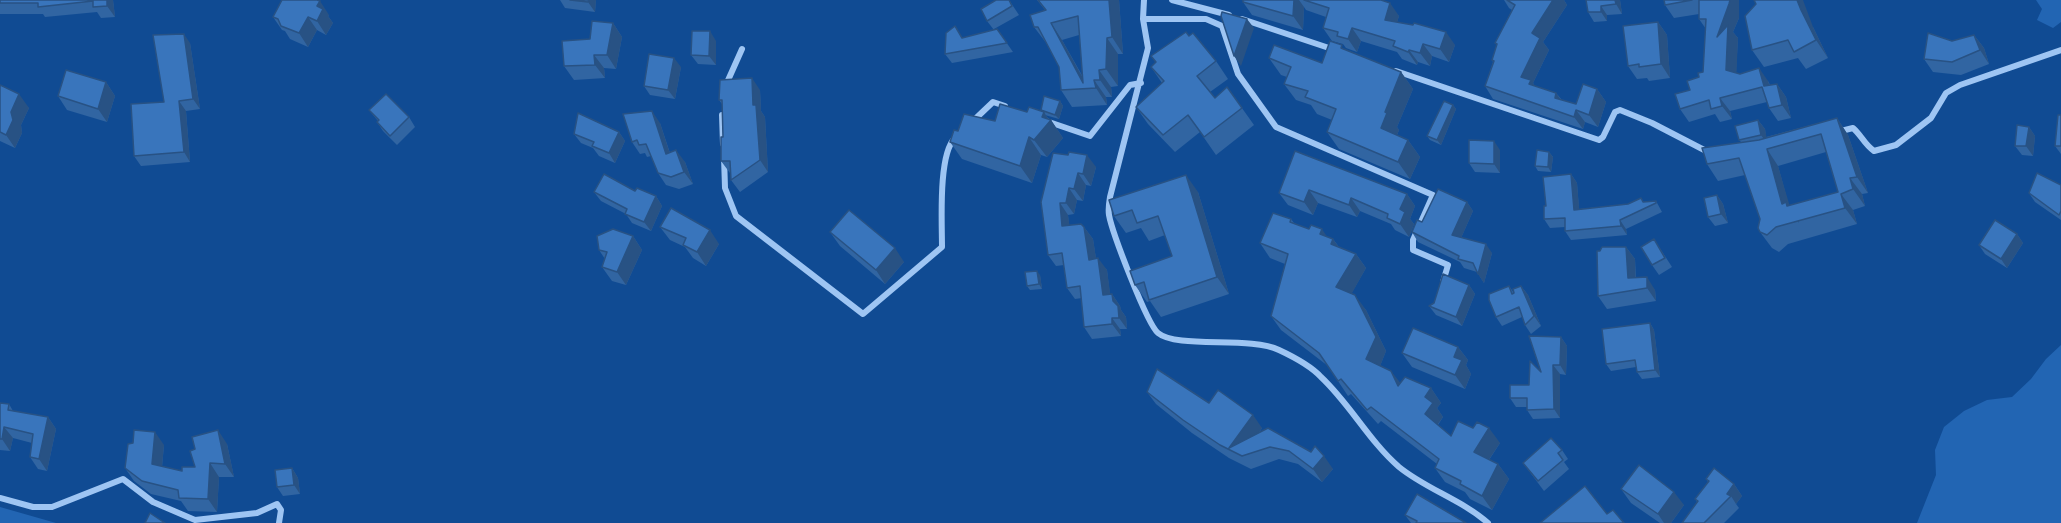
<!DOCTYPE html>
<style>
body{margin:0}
canvas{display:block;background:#104b93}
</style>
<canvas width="2061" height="523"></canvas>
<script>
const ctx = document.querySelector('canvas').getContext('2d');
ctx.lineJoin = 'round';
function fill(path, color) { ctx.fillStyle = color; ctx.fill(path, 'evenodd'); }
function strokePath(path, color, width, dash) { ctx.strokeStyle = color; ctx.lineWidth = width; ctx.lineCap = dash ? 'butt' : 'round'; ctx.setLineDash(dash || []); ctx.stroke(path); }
fill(new Path2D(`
 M2036 0H2061V22L2053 28 2037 20 2042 9Z
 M2061 345V523H1917L1936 475 1935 450 1944 427 1964 411 1987 400 2012 397 2031 379 2046 359Z
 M0 507 56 523H0Z`), '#2265b3');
strokePath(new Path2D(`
 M1144 0 1143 19 1148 48 1110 197C1109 203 1108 209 1109 215 1112 232 1147 324 1158 333 1177 349 1250 336 1279 350 1294 357 1310 365 1321 377 1350 404 1369 441 1399 467 1426 489 1462 500 1488 523
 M1172 0 1229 15
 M1143 19H1206L1222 26 1238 74 1276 127 1433 195 1413 240V250L1448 265 1443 282
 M1242 19 1335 50
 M1396 71 1599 140 1603 137 1615 112 1620 110 1652 123 1710 153
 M725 87 742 49
 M722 115 723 144
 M973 121 993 102 1005 106
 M1046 121 1090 136 1130 85 1141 83
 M1837 132 1853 128C1862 136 1864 144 1874 151L1896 145 1931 118 1946 93 1960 85 2061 50
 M724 157 725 188 736 216 863 314 942 247C942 223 938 154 955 138
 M0 498 33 507H52L123 479 153 502 195 520 257 513 277 504 281 510 279 523`), '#9ec5f3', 6);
fill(new Path2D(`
 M0 0H113L115 17 101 18 97 12 45 17 43 14H0Z
 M560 0H596L595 12 565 8Z
 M996 0H1009L1019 15 994 29H997L1013 52 952 63 945 54 994 30 987 21Z
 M1037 0H1119L1123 54H1118V86L1111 87 1112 97H1106L1107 105 1072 107 1061 90 1059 67 1047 44 1034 27 1045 10ZM1079 35 1083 77 1062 40Z
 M1243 0H1381L1399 16 1397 22 1455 45 1449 62 1432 56 1430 66 1418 62 1417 65 1402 59 1397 52 1361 41 1357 52 1346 48 1343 44 1332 41 1323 28 1326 17 1306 10 1304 7 1303 30 1252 15 1243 2Z
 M1504 0H1564L1567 5 1543 42 1549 50 1533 83 1535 86 1556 93 1562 100 1576 104 1597 89 1606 102 1598 127 1585 122 1583 129 1493 99 1485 86 1493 62 1492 60 1497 45 1495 43 1512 10 1509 8Z
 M1586 0H1620L1622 14 1607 15V21L1594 22 1588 12Z
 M1664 0H1739V18L1733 32 1738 38 1736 73 1768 81 1770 85 1777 84 1786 97 1791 118 1778 121 1769 108 1767 102 1730 111 1732 119 1720 122 1715 114 1689 122 1680 109 1690 90 1703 72 1706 29 1699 19V14L1674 18 1665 5Z
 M329 15 328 16 333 23 326 35 317 30 308 47 290 39 285 31 282 30 273 17Z
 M1658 22 1667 35 1670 78 1649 81 1647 78 1637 79 1628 66Z
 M613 23 622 37 616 69 604 68 605 78 574 80 564 66 590 39Z
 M1813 27 1828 58 1806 69 1798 58 1764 67 1752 50Z
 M1974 35 1984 48 1989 64 1961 75 1933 72 1924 59 1952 41Z
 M1189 36 1216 61 1228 79 1210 92 1215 98 1227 87 1254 125 1216 155 1200 132 1175 152 1148 124 1136 107 1162 83 1151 67 1156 63 1151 56Z
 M716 41V65L698 64 691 55Z
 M190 43 200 109 186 111 190 162 141 166 134 156 164 102Z
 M1345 50 1401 72 1413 89 1397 127 1399 130 1397 135 1408 140 1420 157 1410 179 1339 149 1327 132 1332 120 1317 114 1311 105 1296 100 1284 84 1287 77 1281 75 1269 58 1322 63Z
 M681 67 675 99 650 95 644 86Z
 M106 82 115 96 107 122 67 110 58 96Z
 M0 85 29 108 21 125 22 133 15 148 0 141Z
 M760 90 761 111 765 117 768 172 740 192 731 180V173H730L721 161 723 137 722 104 719 100Z
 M1060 101 1063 106 1059 119 1045 115 1049 119 1051 120 1063 138 1047 157 1041 155 1032 183 962 159 950 142 995 121 1027 112H1042L1041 110Z
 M1453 105 1456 109 1441 145 1430 140 1427 136Z
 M369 110 409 117 415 127 397 145 383 131 377 122 378 121Z
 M2061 115V154L2055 146Z
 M1837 118 1848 135 1868 193 1862 194 1865 206 1853 210 1857 224 1788 244 1779 252 1772 248 1760 232V219L1745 175 1718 181 1707 164 1741 142 1739 140 1758 120 1765 129 1766 137ZM1826 152 1838 192 1789 206 1778 166Z
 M660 123 670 153 685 162 693 184 679 189 666 185 658 173 651 156 647 157 645 153 640 154 632 142Z
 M2029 127 2035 136 2033 156 2022 155 2015 146Z
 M619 132 625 141 615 163 599 156 593 148 581 143 574 134Z
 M1500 150V173L1475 172 1469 163Z
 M1295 151 1407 194 1415 206 1410 219 1414 224 1409 237 1395 230 1391 224 1360 211 1357 217 1318 203 1313 215 1288 205 1279 193Z
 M1549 152 1553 157 1551 172 1538 171 1535 166Z
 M1053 153 1096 167 1091 186 1086 185 1083 201 1077 200 1074 214 1068 215 1069 225 1084 227 1093 239 1096 259 1107 270 1110 295 1112 294 1120 306 1121 310 1126 317 1127 329H1120L1121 336 1092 339 1084 327 1082 298 1075 299 1067 288 1064 265 1056 266 1048 255Z
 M1571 174 1577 183 1579 209 1628 204 1641 198 1644 202 1656 201 1662 212 1626 229 1627 235 1571 240 1565 231V227L1550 228 1544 219 1546 206Z
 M2061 185V220L2035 202 2029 193Z
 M635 191 656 196 662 206 651 231 632 223 626 214 601 201 594 192Z
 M1198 192 1229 294 1161 317 1150 301 1147 302 1135 285 1172 256 1165 235 1149 241 1141 228 1126 233 1114 216 1109 200Z
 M1717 195 1723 204 1728 223 1715 226 1708 217Z
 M1467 202 1473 211 1461 238 1492 253 1484 283 1477 272 1464 268 1460 262 1418 242 1412 232 1422 222Z
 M1291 219 1294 223 1333 239 1339 247 1356 254 1366 268 1351 294 1366 310 1386 351 1380 366 1400 383 1431 388 1441 403 1437 408 1443 417 1438 425 1451 436 1500 443 1489 460 1498 464 1509 479 1492 510 1470 499 1465 492 1445 482 1435 468 1437 464 1381 421 1378 424 1351 394 1348 396 1328 366 1281 330 1271 316 1285 264 1270 258 1260 243Z
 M660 227 719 244 706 266 693 258 685 247 670 240Z
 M830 232 904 262 885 284 840 246Z
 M2017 234 2023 243 2007 268 1985 254 1979 245Z
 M633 236 642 250 626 285 612 281 602 267 605 259 599 250Z
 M1654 239 1672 267 1659 275 1652 265Z
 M1626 247 1635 259 1636 278 1655 290 1656 301 1607 309 1598 296Z
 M1040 275 1042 289 1030 290 1027 286Z
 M1469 285 1475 294 1462 326 1436 315 1429 306Z
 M1509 286 1514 293 1521 286 1528 295 1541 326 1531 334 1525 325 1522 317 1502 326 1496 317Z
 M1650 323 1654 330 1660 377 1642 379 1637 372 1636 367 1611 371 1606 364Z
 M1561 337 1567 346 1566 375 1560 374V418L1533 419 1527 410V407H1516L1510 398 1529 385 1541 372Z
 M1458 347 1468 360 1466 365 1471 374 1465 389 1412 367 1402 353Z
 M1147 392 1209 403 1262 428 1259 433 1333 469 1322 482 1298 464 1279 459 1251 469 1229 458 1192 433 1156 404Z
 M0 403 9 404 13 411 48 417 56 429 47 471 38 469 30 457 32 443 13 438 10 451 0 450Z
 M227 444 234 477H219L217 512 188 511 181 501 151 494 134 481 125 468 164 445 162 467 182 471 195 467Z
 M1562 450 1568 459 1564 462 1569 469 1544 491 1523 463Z
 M292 468 298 478 300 494 283 496 277 487Z
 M1706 479 1734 484 1742 496 1736 504 1739 508 1724 523H1682L1697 502 1695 499 1708 482Z
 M1621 489 1684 505 1671 523H1660L1631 503Z
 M1405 515 1466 523H1411Z`), '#3165a2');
fill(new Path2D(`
 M107 0H113L115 17 107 6Z
 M311 0 320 1 329 15 328 16 333 23 326 35 317 21Z
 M589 0H596L595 12 588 2Z
 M1109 0H1119L1123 54 1112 37Z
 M1294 0H1299L1304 7 1303 30 1293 16Z
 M1553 0H1564L1567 5 1543 42 1549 50 1533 83 1539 92 1521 77 1532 33Z
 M1615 0H1620L1622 14 1616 4Z
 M1730 0H1739V18L1733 32 1738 38 1736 83 1726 70 1717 37Z
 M1797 0H1803L1813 27 1828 58 1816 40 1801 10Z
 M1390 3 1399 16 1394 33 1385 20Z
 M1601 6 1607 15V21L1601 12Z
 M308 17 317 30 308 47 299 33Z
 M1247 19 1254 28 1241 66 1234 56Z
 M1658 22 1667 35 1670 78 1661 64Z
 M613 23 622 37 616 69 607 55Z
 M1051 23 1062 40 1089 89 1083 83Z
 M1352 28 1361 41 1357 52 1348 39Z
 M710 31 716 41V65L709 56Z
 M1446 32 1455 45 1449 62 1440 49Z
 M184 34 190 43 200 109 193 99Z
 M1974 35 1984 48 1989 64 1980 50Z
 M1107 38 1118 54V86L1106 69Z
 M1423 44 1432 56 1430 66 1420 53Z
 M1409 50 1418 62 1417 65 1408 52Z
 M594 55 604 68 605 78 595 65Z
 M674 58 681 67 675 99 668 90Z
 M1759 68 1768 81 1774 99 1764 86Z
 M1099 70 1111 87 1112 97 1100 80Z
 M1401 72 1413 89 1397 127 1399 130 1393 145 1381 128 1385 112Z
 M752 78 760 90 761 111 765 117 768 172 760 160 753 105Z
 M1094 80 1106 97 1107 105 1096 88Z
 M106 82 115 96 107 122 98 109Z
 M1777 84 1786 97 1791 118 1782 105Z
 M1597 89 1606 102 1598 127 1589 115Z
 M1556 93 1565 105 1555 98Z
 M19 94 29 108 21 125 22 133 15 148 6 135 11 112Z
 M1720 98 1730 111 1732 119 1722 106Z
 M179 101 186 111 190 162 184 152Z
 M1060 101 1063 106 1059 119 1055 115Z
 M1453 105 1456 109 1441 145 1437 140Z
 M1576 110 1585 122 1583 129 1574 117Z
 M652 111 660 123 674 166 666 154Z
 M1044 112 1050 122 1051 120 1063 138 1047 157 1034 140Z
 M1837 118 1848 135 1868 193 1857 177Z
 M1758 120 1765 129 1768 145 1761 135Z
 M2029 127 2035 136 2033 156 2026 146Z
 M619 132 625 141 615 163 609 153Z
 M1029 137 1041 155 1032 183 1020 166Z
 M1408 140 1420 157 1410 179 1398 162Z
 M1494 141 1500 150V173L1494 164Z
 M1767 149 1778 166 1790 207 1798 218 1799 223 1791 211 1782 204Z
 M676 150 685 162 693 184 684 172Z
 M1549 152 1553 157 1551 172 1548 167Z
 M1087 155 1096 167 1091 186 1083 174Z
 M1078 173 1086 185 1083 201 1074 189Z
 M1571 174 1577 183 1580 219 1574 210Z
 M1186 175 1198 192 1229 294 1217 277Z
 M1850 178 1862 194 1865 206 1853 189Z
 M1069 188 1077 200 1074 214 1066 203Z
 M1309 190 1318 203 1313 215 1304 202Z
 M1407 194 1415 206 1410 219 1414 224 1409 237 1400 224V209Z
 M1841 194 1853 210 1857 224 1845 208Z
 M1717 195 1723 204 1728 223 1721 214Z
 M656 196 662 206 651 231 644 222Z
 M1351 198 1360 211 1357 217 1349 205Z
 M1467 202 1473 211 1458 245 1452 235Z
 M1060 203 1068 215 1071 237 1062 226Z
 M1620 220 1626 229 1627 235 1621 226Z
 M1084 227 1093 239 1098 271 1089 260Z
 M1322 229 1331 243 1333 239 1343 253 1341 259 1320 234Z
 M710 230 719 244 706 266 697 252Z
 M2017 234 2023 243 2007 268 2001 259Z
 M633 236 642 250 626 285 617 272Z
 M1486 244 1492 253 1484 283 1478 274Z
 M1626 247 1635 259 1636 291 1628 278Z
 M895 248 904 262 885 284 876 270Z
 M1356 254 1366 268 1347 302 1336 287Z
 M1098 258 1107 270 1112 307 1103 295Z
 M1037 271 1040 275 1042 289 1039 284Z
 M1647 277 1655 290 1656 301 1647 288Z
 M1469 285 1475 294 1462 326 1456 317Z
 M1521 286 1528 295 1541 326 1534 316Z
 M1112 294 1120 306 1121 310 1126 317 1127 329 1119 318 1113 301Z
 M1355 295 1366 310 1386 351 1377 374 1366 359Z
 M1112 318 1120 329 1121 336 1112 324Z
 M1650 323 1654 330 1660 377 1655 370Z
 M1561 337 1567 346 1566 375 1560 365Z
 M1458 347 1468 360 1466 365 1471 374 1465 389 1455 375 1454 357Z
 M1553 365 1560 374V418L1554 409Z
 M1391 371 1402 385 1398 386Z
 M1431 388 1441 403 1437 408 1443 417 1435 428 1425 414V397Z
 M1253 415 1262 428 1242 456 1229 448Z
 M48 417 56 429 47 471 39 459Z
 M4 427 13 438 10 451 2 439Z
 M1489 428 1500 443 1484 467 1474 452Z
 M218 430 227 444 234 477 225 464Z
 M155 432 164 445 161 477 152 464Z
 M1324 456 1333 469 1322 482 1313 469Z
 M210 463 219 477 217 512 208 499Z
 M1498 464 1509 479 1492 510 1482 496Z
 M292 468 298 478 300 494 294 485Z
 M1734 484 1742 496 1736 504 1731 496 1727 494Z
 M1674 492 1684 505 1671 523H1664L1658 514Z`), '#285284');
const building = new Path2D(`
 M0 0H107V6L93 7V1L38 7V3H0Z
 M282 0H317L320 1 317 6 323 9 317 21 308 17 299 33 281 26 278 19 273 17Z
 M570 0H589L588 2Z
 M996 0H1009L1012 6 987 21 981 9Z
 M1038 0H1109L1112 37 1107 38 1106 69 1099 70 1100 80H1094L1096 88 1061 90 1059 67 1038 27H1034L1030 15 1046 10ZM1078 16 1083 83 1051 23Z
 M1243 0H1294L1293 16 1243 2Z
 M1304 0H1381L1390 3 1385 20 1413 25 1414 23 1446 32 1440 49 1423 44 1420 53 1409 50 1408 52 1393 46 1395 41 1352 28 1348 39 1337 36 1338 32 1323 28 1329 8Z
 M1507 0H1553L1532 33 1540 38 1521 77 1531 80 1529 84 1556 93 1555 98 1576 104 1583 84 1597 89 1589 115 1576 110 1574 117 1485 86 1494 61 1492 60 1497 44 1495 43 1515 5Z
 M1586 0H1615L1616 4 1601 6V12H1588Z
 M1664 0H1692L1665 5Z
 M1699 0H1730L1729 4 1717 37 1728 25 1726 70 1740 74 1759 68 1764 86 1777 84 1782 105 1769 108 1762 87 1720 98 1722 106 1711 109 1709 100 1680 109 1675 94 1690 90 1687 81 1699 77 1698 73 1703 72 1706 19H1699Z
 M1754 0H1797L1801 10 1816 40 1794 52 1788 40 1752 50 1745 16 1756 4Z
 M1222 12 1247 19 1234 56 1221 16Z
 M592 21 613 23 607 55H594L595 65 564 66 562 41 590 39Z
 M1658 22 1661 64 1639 67V64L1628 66 1623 26Z
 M955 26 962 38 997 29 1007 43 945 54 946 33Z
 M692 31H710L709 56 691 55Z
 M1186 32 1189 36 1193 33 1216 61 1197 76 1215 98 1227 87 1242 108 1204 137 1188 115 1163 135 1136 107 1164 81 1151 67 1156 62 1151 56Z
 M1928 33 1952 41 1974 35 1980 50 1952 62 1924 59Z
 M184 34 193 99 179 101 184 152 134 156 131 104 164 102 153 35Z
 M1330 41 1342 45 1341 48 1401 72 1385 112 1387 113 1381 128 1408 140 1398 162 1327 132 1336 109 1305 97 1308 91 1284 84 1291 67 1269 58 1274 45 1322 63Z
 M649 54 674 58 668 90 644 86Z
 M66 70 106 82 98 109 58 96Z
 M752 78 753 105H756L760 160 731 180 730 161H721V137H723L722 100H719L720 80Z
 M0 85 19 94 11 112 13 120 6 135 0 132Z
 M386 94 409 117 390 136 377 122 379 120 369 110Z
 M1044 96 1060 101 1055 115 1041 110Z
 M1444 101 1453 105 1437 140 1427 136Z
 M1000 104 1027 112 1029 107 1044 112 1042 117 1051 120 1034 140 1029 137 1020 166 950 142 954 130 958 131 964 114 995 121Z
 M652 111 666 154 676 150 684 172 671 177 658 173 646 144 639 145 637 140 632 142 623 114Z
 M578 113 619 132 609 153 592 146 594 142 574 134Z
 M2058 115H2061V146H2055Z
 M1837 118 1857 177 1850 178 1853 189 1841 194 1845 208 1776 227 1767 235 1760 232 1758 228 1760 219 1739 158 1707 164 1702 148 1759 140ZM1821 134 1838 192 1787 206 1786 202 1782 204 1767 149Z
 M1758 120 1761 135 1739 140 1735 126Z
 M2017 125 2029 127 2026 146H2015Z
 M1469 140 1494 141V164L1469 163Z
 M1537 150 1549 152 1548 167 1535 166Z
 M1295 151 1407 194 1400 209 1405 212 1400 224 1387 218 1388 214 1351 198 1349 205 1309 190 1304 202 1279 193Z
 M1069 152 1087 155 1083 174 1078 173 1074 189 1069 188 1066 203H1060L1062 226 1081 224 1084 227 1089 260 1098 258 1103 295 1112 294 1113 301 1118 306 1119 318H1112V324L1084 327 1080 286 1067 288 1062 253 1048 255 1041 202 1053 153 1068 155Z
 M2037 173 2061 185V211L2059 215 2029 193Z
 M604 174 635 191 637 188 656 196 644 222 625 214 627 209 594 192Z
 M1571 174 1574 210 1628 204 1641 198 1643 202 1656 201V203L1620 220 1621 226 1565 231V218L1544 219V206H1546L1543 177Z
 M1186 175 1217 277 1149 300 1144 282 1135 285 1130 271 1172 256 1158 216 1137 223 1132 210 1114 216 1109 200Z
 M1438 189 1467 202 1452 235 1486 244 1478 274 1473 263 1458 259 1459 256 1412 232 1417 220 1422 222Z
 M1717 195 1721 214 1708 217 1704 198Z
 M671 208 710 230 697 252 683 245 686 238 660 227Z
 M849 210 895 248 876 270 830 232Z
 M1273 213 1291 219 1290 222 1309 229 1311 225 1322 229 1320 234 1333 239 1331 244 1356 254 1336 287 1355 295 1376 337 1366 359 1391 371 1398 386 1405 377 1431 388 1425 397 1433 403 1425 414 1451 436 1458 421 1473 428 1477 422 1489 428 1474 452 1498 464 1482 496 1460 484 1461 481 1435 468 1439 459 1371 407 1367 410 1341 379 1338 381 1319 353 1271 316 1288 254 1260 243Z
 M1995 220 2017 234 2001 259 1979 245Z
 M613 229 633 236 617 272 602 267 607 252 599 250 597 236Z
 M1654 239 1665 258 1652 265 1641 247Z
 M1602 247H1626L1628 278 1647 277V288L1598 296 1597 251H1600Z
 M1037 271 1039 284 1027 286 1025 272Z
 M1443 274 1469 285 1456 317 1429 306 1434 303Z
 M1509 286 1512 294 1514 293 1513 289 1521 286 1534 316 1525 325 1519 307 1496 317 1489 300V294Z
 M1650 323 1655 370 1637 372 1635 360 1606 364 1602 329Z
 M1413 328 1458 347 1454 357 1462 360 1455 375 1402 353Z
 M1529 336 1561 337 1560 365H1553L1554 409 1527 410V398H1510V385H1529L1530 361 1541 372Z
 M1157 369 1209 403 1218 390 1253 415 1229 448 1268 428 1311 452 1315 446 1324 456 1313 469 1289 451 1270 447 1242 456 1220 445 1183 420 1147 392Z
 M0 403 9 404 8 410 48 417 39 459 30 457 33 434 4 427 2 439H0Z
 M134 430 155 432 152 464 182 471V467H195L190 451 195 449 192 437 218 430 225 464 210 463 208 499 179 498 178 490 142 481 125 468 128 444 133 443Z
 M1551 438 1562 450 1558 453 1563 460 1538 481 1523 463Z
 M1639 465 1674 492 1658 514 1621 489Z
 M292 468 294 485 277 487 275 470Z
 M1714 468 1734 484 1727 494 1731 496 1704 523H1682L1698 501 1695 499 1709 481 1706 479Z
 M1585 486 1607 514 1613 510 1624 523H1540Z
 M1417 494 1466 523H1416L1417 521 1405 515Z
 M150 513 165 523H145Z`);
fill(building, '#3975bc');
strokePath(building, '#285284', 1.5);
</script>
